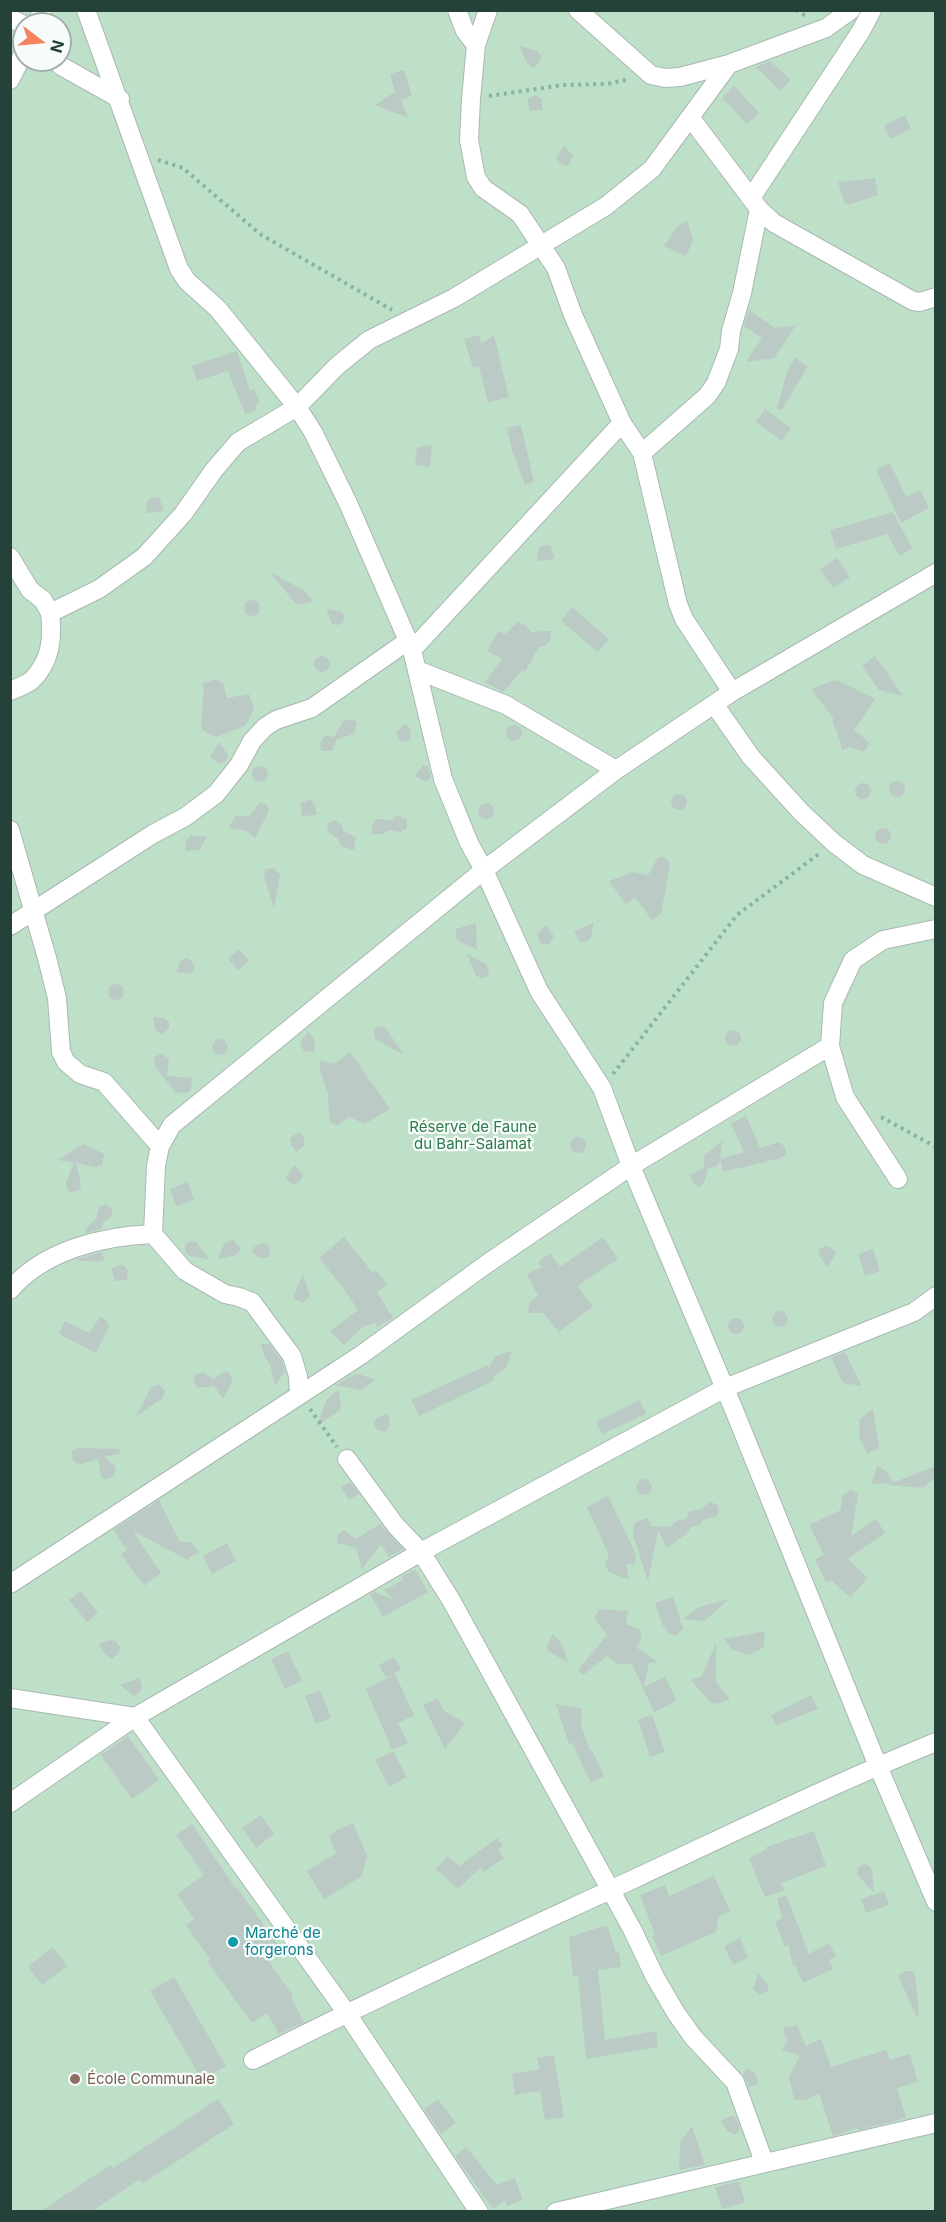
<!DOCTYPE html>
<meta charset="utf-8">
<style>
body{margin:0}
#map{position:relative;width:946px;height:2222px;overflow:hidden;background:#e6efeb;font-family:Inter,sans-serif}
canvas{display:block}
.frame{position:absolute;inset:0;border:12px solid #24423a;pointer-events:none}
.north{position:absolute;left:12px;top:12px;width:60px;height:60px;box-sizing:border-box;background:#f7fbf9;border:2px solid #a3b1ad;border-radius:50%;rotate:106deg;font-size:16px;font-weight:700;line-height:24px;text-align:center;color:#24423a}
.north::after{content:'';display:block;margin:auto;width:21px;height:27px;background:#f4845f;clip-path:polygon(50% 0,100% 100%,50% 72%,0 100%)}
</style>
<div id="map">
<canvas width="946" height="2222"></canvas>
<div class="frame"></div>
<div class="north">N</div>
</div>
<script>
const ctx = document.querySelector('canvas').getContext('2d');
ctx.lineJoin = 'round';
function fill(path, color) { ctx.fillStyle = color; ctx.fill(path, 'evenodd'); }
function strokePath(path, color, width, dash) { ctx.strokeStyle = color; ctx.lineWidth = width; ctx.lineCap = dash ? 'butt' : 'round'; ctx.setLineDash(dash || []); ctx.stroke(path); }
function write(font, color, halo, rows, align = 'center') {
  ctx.font = font + ' Inter,sans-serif'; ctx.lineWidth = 4.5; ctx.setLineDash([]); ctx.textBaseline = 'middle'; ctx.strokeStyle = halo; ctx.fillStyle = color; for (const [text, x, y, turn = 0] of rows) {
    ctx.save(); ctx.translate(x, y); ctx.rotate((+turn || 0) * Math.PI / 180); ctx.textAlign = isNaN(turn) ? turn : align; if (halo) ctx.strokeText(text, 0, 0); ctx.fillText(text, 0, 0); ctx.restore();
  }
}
fill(new Path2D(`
 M11 11H935V2211L11 2212ZM24 24H60V60H24Z`), '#bfe0c8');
fill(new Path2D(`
 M520 46 537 51 542 57 534 69 526 62Z
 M770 61 791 80 780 91 756 67Z
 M404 70 412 96 401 99 408 118 375 105 395 92 390 74Z
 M734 86 759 113 747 124 722 98Z
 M535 95 542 99V110L530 111 527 99Z
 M905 115 911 129 890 139 884 126Z
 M564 146 573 156 568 166 561 164 556 158Z
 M875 178 878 195 851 204H845L838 182Z
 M687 220 693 240 686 256 664 246 678 226Z
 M749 310 775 328 796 325 774 358 746 362 762 338 744 326Z
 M479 335 481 344 494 335 509 397 488 403 479 366 473 368 464 339Z
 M237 351 250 391 254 389 260 403 255 405 256 410 245 414 228 371 197 381 192 366Z
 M795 358 808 366 782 410 777 408 788 369Z
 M765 409 791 428 782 441 756 422Z
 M521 425 534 482 525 485 512 450 507 428Z
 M432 445 430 467 415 465 417 448Z
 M890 463 906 497 920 490 929 508 901 523 876 470Z
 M159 497 164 511 146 513 147 501 151 498Z
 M893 512 912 548 900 556 887 534 836 549 830 530Z
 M550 545 555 559 537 561 538 549 542 546Z
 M837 558 850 577 833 588 820 569Z
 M270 572 305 591 313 602 300 605 295 603Z
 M244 608a8 8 0 1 1 16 0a8 8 0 1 1-16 0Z
 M572 607 609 639 598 652 561 621Z
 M326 609 342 612 345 618 343 623 338 625 332 624Z
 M518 622 525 625 532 633 541 631H551L550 641 546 645 539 647 525 672 522 670 503 692 485 682 502 659 487 651 499 631 505 634Z
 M875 656 903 696 879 690 862 666Z
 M314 664a8 8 0 1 1 16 0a8 8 0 1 1-16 0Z
 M216 679 223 683 227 698 249 694 254 709 245 726 216 737 202 730 201 726 204 687 201 684Z
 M834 680 839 681 875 699 854 730 869 742 868 747 863 752 850 747 842 750 837 731 833 724V718L811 689Z
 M347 720 357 721 354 734 337 739 332 751H322L320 745 322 739 326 736 334 737 343 721Z
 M405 723 411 731 410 741 400 742 396 732Z
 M506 733a8 8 0 1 1 16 0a8 8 0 1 1-16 0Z
 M219 742 228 755 226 762 219 764 210 757Z
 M423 765 428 766 431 778 425 782 415 776Z
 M252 774a8 8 0 1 1 16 0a8 8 0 1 1-16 0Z
 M889 789a8 8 0 1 1 16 0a8 8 0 1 1-16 0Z
 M855 791a8 8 0 1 1 16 0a8 8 0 1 1-16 0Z
 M671 802a8 8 0 1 1 16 0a8 8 0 1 1-16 0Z
 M310 799 315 805 317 815 302 816 300 804Z
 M260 802 267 805 269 811 255 838 247 831 229 828 235 816H250Z
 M478 811a8 8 0 1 1 16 0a8 8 0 1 1-16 0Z
 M397 815 407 819V828L401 832 389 830 383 834H371L372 825 377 819 392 820Z
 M336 820 342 825 343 831 356 837 354 850 342 847 338 839 328 832 327 823Z
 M875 836a8 8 0 1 1 16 0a8 8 0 1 1-16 0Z
 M191 835 207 837 199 850 185 851 186 841Z
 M661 857 667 859 670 865 661 914 652 920 635 897 626 905 609 881 633 872 648 875 657 859Z
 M274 868 280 875 274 908 264 876 265 869Z
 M594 922 591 938 586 942H580L574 932Z
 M476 923 477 950 457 940 456 935V929Z
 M546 925 554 936 549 944H541L537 934Z
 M239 949 249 961 238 970 228 959Z
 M467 954 486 964 489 970 488 976 482 978 476 976Z
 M188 958 195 965 193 972 189 974 176 972 181 960Z
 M108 992a8 8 0 1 1 16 0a8 8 0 1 1-16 0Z
 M153 1017 164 1018 169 1022V1028L162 1035 155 1030Z
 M380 1026 385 1027 404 1055 375 1039 374 1032 376 1027Z
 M725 1038a8 8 0 1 1 16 0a8 8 0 1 1-16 0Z
 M309 1032 315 1041 314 1052 304 1051 300 1045 302 1039Z
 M212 1047a8 8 0 1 1 16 0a8 8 0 1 1-16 0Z
 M350 1052 390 1109 365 1124 349 1117 338 1125 334 1124 330 1122 329 1118 328 1094 320 1071V1061L334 1064Z
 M161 1053 169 1059 167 1076 193 1078 190 1092 184 1093 175 1092 155 1066 154 1058Z
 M746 1116 760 1148 779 1142 785 1147 786 1154 781 1158 723 1172 720 1159 744 1152 731 1123Z
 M300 1132 304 1138V1146L296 1152 291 1145 290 1139 294 1135Z
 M570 1145a8 8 0 1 1 16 0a8 8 0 1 1-16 0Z
 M723 1140 719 1163 715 1167 708 1168 704 1183 699 1187 694 1184 689 1175 704 1168V1156Z
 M83 1144 104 1154 102 1165 96 1167 76 1163 81 1184 80 1190 71 1192 67 1189 66 1182 74 1163 58 1160Z
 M295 1165 303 1175 300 1182 293 1185 286 1179 287 1175Z
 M188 1182 194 1200 176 1206 170 1189Z
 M105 1204 112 1209V1216L103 1223 102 1229 85 1233 87 1227 96 1219 99 1207Z
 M344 1237 373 1273 376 1270 387 1284 377 1292 393 1318 377 1327 375 1323 366 1326 365 1325 344 1345 330 1331 358 1310 344 1289 319 1258Z
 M603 1237 618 1259 577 1286 593 1306 559 1332 543 1313H528L530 1302 538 1296 527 1274 542 1267 538 1262 550 1253 560 1267Z
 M233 1239 241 1250 234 1256 218 1259 224 1244Z
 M192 1241 196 1242 210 1260 187 1255 185 1252V1247L187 1243Z
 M266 1243 270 1250 269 1257 262 1258 257 1257 251 1250 258 1244Z
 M826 1246 832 1248 836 1253 827 1267 819 1255V1249Z
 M873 1249 880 1271 865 1276 858 1254Z
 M102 1252 104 1260 95 1262 74 1260Z
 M120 1265 125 1266 128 1270 127 1280 115 1281 111 1268Z
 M303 1274 310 1296 303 1303 296 1300 293 1297Z
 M772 1319a8 8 0 1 1 16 0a8 8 0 1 1-16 0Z
 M100 1317 106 1320 109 1326 96 1353 59 1334 65 1321 89 1333Z
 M728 1326a8 8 0 1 1 16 0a8 8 0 1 1-16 0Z
 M261 1344H269L282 1361 285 1371 275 1386 270 1364 264 1356Z
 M512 1351 506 1368 493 1377 495 1380 419 1416 411 1400 488 1365 489 1368 495 1356Z
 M845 1352 862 1386 843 1383 831 1357Z
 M228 1371 233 1380 223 1399 214 1386 197 1388 194 1381V1376L198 1373H204L214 1380 221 1373Z
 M359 1374 375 1380 362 1390 336 1385 349 1377Z
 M159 1384 165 1391 163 1398 136 1416 151 1387Z
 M338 1390 341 1404 340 1410 316 1427 327 1399Z
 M640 1400 646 1414 602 1434 596 1422Z
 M873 1409 879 1448 867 1454 859 1436 860 1419Z
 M388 1413 390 1423 388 1429 384 1432 376 1429 374 1423 376 1418Z
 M79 1448 120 1449V1453L104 1457 115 1466 116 1470 113 1477 105 1479 101 1476 98 1459 81 1464 76 1463 73 1460 72 1451Z
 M877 1466 886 1471 894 1483 872 1484Z
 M936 1466V1477L923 1488 887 1485Z
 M636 1487a8 8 0 1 1 16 0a8 8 0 1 1-16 0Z
 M350 1482 359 1494 349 1500 341 1487Z
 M851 1490 858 1494 851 1536 876 1519 885 1533 848 1559 868 1578 850 1597 832 1581 826 1583 815 1559 824 1555 809 1525 841 1510 842 1496Z
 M608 1496 636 1554 635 1565 626 1563 629 1580 609 1572 605 1565 609 1555 587 1507Z
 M159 1500 180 1542H191L199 1553 188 1558 190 1561 133 1531 161 1573 144 1586 121 1554 127 1550 113 1530Z
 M710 1502 716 1504 719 1508 717 1516 703 1520 699 1525 691 1527 686 1534 667 1548 658 1531 648 1581 633 1535 634 1523 648 1518 651 1526 670 1527 677 1521 686 1519 690 1511 699 1510Z
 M380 1524 403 1549 389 1557 381 1544 362 1569 356 1548 337 1543V1535L344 1530 356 1539Z
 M227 1543 236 1561 212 1574 203 1556Z
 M415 1569 428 1592 383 1617 370 1594 375 1592 395 1601 384 1590 403 1580 401 1577Z
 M81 1591 98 1613 87 1622 69 1600Z
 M673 1597 683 1628 677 1636 670 1634 663 1626 655 1603Z
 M729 1599 704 1621 683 1619 699 1607Z
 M599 1609 628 1611 626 1624 641 1630V1638L637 1648 658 1662 649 1663 644 1687 665 1677 677 1701 654 1712 632 1664H617L607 1656 583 1675 578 1670 607 1635 594 1618Z
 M765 1631 764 1647 749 1655 732 1650 724 1639Z
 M553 1634 562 1644 568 1663 548 1651 547 1646Z
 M109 1640 115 1641 120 1647 119 1652 112 1659 105 1654 98 1644Z
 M716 1643V1682L730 1699 717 1704 710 1702 691 1680 702 1676Z
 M288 1651 302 1681 285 1689 271 1659Z
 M394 1657 401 1670 386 1678 379 1665Z
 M395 1674 414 1715 398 1723 408 1743 392 1750 366 1689Z
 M139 1678 142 1685 141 1691 134 1696 120 1685Z
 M320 1690 331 1718 316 1724 305 1696Z
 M811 1695 818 1709 776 1725 771 1715Z
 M438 1698 443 1710 465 1723 445 1749 423 1705Z
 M556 1704 581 1708 582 1721 580 1722 590 1751 592 1750 604 1776 591 1783 572 1743 569 1744Z
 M652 1715 665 1752 650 1757 638 1720Z
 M128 1736 159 1780 132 1799 101 1755Z
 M393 1751 407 1777 389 1787 375 1760Z
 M261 1815 274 1834 256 1848 242 1828Z
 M353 1823 367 1856 362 1876 324 1899 307 1871 336 1853 329 1837 335 1831Z
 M192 1824 236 1889 237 1888 281 1949 267 1959 293 1996 291 1998 304 2022 279 2034 267 2013 252 2023 207 1961 210 1959 186 1925 194 1919 177 1894 204 1875 176 1835Z
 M814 1831 826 1866 781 1883 784 1890 765 1897 749 1858 767 1849 766 1847Z
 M497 1838 503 1845 498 1850 504 1858 484 1872 481 1867 458 1889 436 1869 447 1856 459 1866Z
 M864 1864 869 1866 872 1870 874 1893 857 1874 858 1868Z
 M714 1876 730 1911 718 1917 716 1932 661 1956 652 1936 655 1935 640 1895 665 1885 669 1896Z
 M884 1891 889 1905 866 1913 861 1899Z
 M786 1895 809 1954 829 1943 836 1956 829 1960 833 1969 803 1983 795 1965 793 1966 788 1944 785 1947 775 1922 782 1918 777 1898Z
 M607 1925 616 1953 619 1952 621 1967 598 1970 605 2040 656 2031 658 2047 586 2059 578 1976 573 1977 569 1937Z
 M740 1938 748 1958 733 1965 724 1946Z
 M53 1947 67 1966 42 1985 28 1967Z
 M906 1971H912L915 1975 919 2015 916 2016 898 1975Z
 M758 1973 768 1984V1991L760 1995 753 1989Z
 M174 1977 226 2066 202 2080 150 1991Z
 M796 2023 806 2046 821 2039 831 2067 886 2050 890 2060 910 2054 918 2082 897 2088 906 2118 859 2130 858 2128 833 2136 819 2093 805 2101 794 2099 789 2078 799 2057 798 2055 782 2050 788 2040 784 2035V2027L795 2026Z
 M554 2055 564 2117 545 2120 540 2091 515 2095 512 2074 540 2069 537 2058Z
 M747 2068 756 2074 758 2084 749 2087 743 2074Z
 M218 2099 234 2124 142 2184 140 2179 92 2211H41L110 2165 113 2168Z
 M438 2099 456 2123 441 2134 424 2109Z
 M730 2116H735L740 2129 735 2135 727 2130 721 2121Z
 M692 2126 705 2165 679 2170 680 2142Z
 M466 2147 497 2185 515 2178 523 2200 507 2206 505 2200 493 2209 455 2156Z
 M739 2181 745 2202 722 2209 715 2187Z`), '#bbcac4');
const street = new Path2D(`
 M86 10 179 269 187 281 218 309 297 407 313 432 348 503 412 650 443 779 469 843 484 870 539 991 602 1088 631 1166 734 1410 878 1766 936 1902
 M457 10 465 31 476 45
 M488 10 476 45 471 99 469 140 476 177 483 188 520 214 556 268 573 315 622 423 642 453 678 604 684 619 732 692
 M578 10 651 75 665 78 680 77 729 64 826 28 851 10
 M10 18 24 25
 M37 24 42 10
 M56 60 61 66 120 99
 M10 80 24 52
 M690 117 759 209 774 223 913 301 920 302 936 297
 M751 198 861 31 872 10
 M642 453 707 396 716 383 729 349 731 331 742 293 759 209
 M10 557 30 590 43 600 50 613
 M412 650 622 423
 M417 670 506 705 616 770
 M10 691C17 688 26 685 32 680 51 661 53 638 50 613L99 589 144 557 183 514 214 470 238 442 297 407 337 366 369 340 454 298 606 206 652 169 729 64
 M714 704 751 757 801 812 834 843 863 865 936 897
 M10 830 47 958 57 998 61 1052 66 1062 80 1074 104 1082 160 1146
 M10 926 153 834 185 817 216 794 239 765 252 741 265 727 276 720 312 708 409 640
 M898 1179 845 1097 830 1046 833 1003 853 960 883 940 936 929
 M10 1290C44 1250 103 1236 153 1234
 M299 1395 298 1376 292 1356 252 1302 239 1297 225 1294 185 1271 153 1234 156 1166 160 1146 172 1125 484 870 616 770 732 692 936 573
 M347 1459 396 1526 421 1552 451 1600 632 1929 655 1977 676 2013 693 2037 735 2082 764 2162
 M10 1584 361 1355 488 1263 631 1166 830 1046
 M10 1698 135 1717 346 2012 479 2212
 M10 1803 135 1717 421 1552 725 1388 914 1312 936 1296
 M253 2060C379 1996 509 1937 638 1877 737 1831 835 1783 936 1742
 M556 2212 936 2123`);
strokePath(street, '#a8b8b2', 20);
strokePath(new Path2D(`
 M796 10 806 16
 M489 96 563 85 607 84 630 79
 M158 160 183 168 260 234 392 310
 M613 1074 737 915 820 853
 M881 1117 936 1147
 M310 1409 337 1447`), '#86b3a5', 4, [3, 4.5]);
strokePath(street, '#fff', 18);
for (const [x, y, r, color] of [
 [233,1942,6,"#0f9aa8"],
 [75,2079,6,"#8d6e63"]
]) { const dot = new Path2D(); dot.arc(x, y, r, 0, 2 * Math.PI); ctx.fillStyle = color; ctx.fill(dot); strokePath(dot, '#f7fbf9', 2); }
write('15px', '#2d7a4b', '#f7fbf9', [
 ["Réserve de Faune",473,1127],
 ["du Bahr-Salamat",473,1144]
]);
write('15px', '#0d838f', '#f7fbf9', [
 ["Marché de",245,1933],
 ["forgerons",245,1950]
], 'left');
write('15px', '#785e54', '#f7fbf9', [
 ["École Communale",87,2079]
], 'left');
</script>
